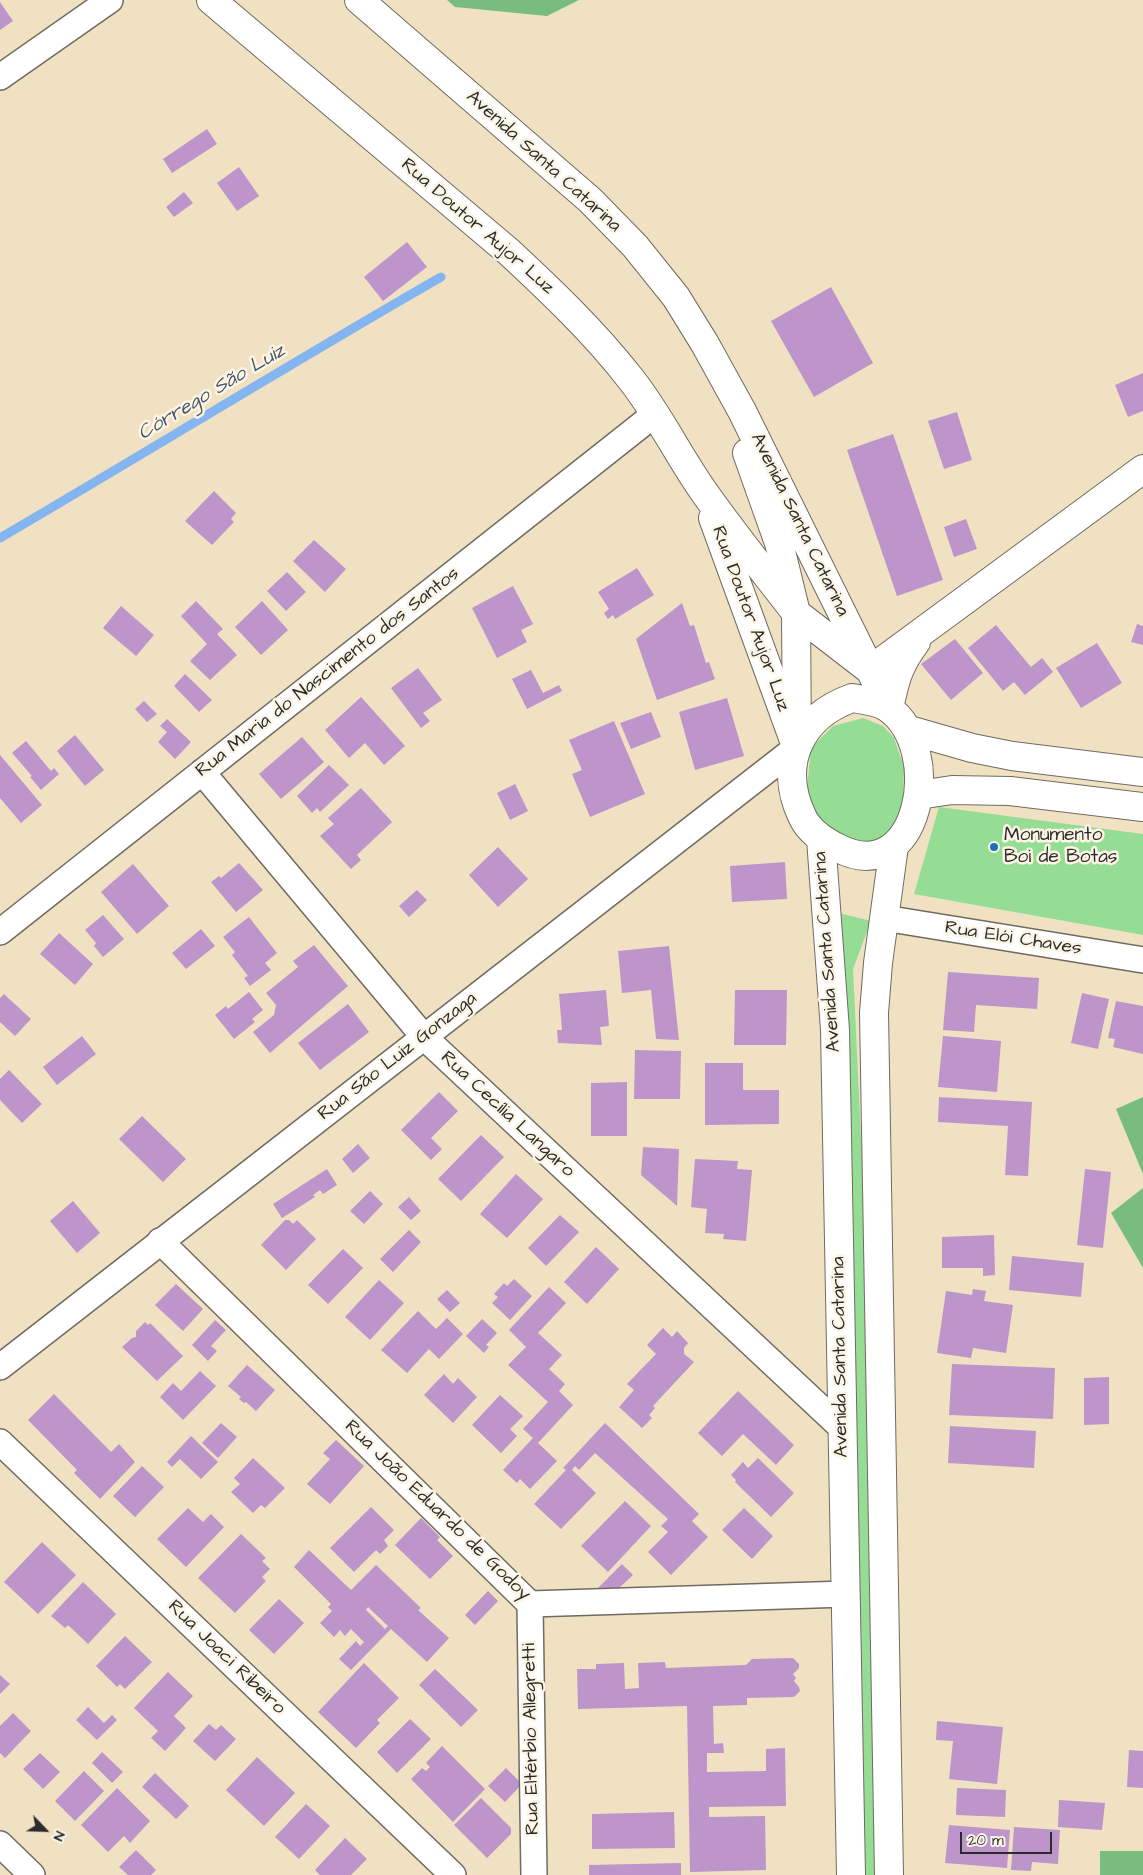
<!DOCTYPE html>
<meta charset="utf-8">
<style>
body{margin:0}
#map{position:relative;width:1143px;height:1875px;overflow:hidden;background:#f0e1c2;font-family:"Architects Daughter",sans-serif}
canvas{display:block}
.north{position:absolute;left:20px;top:1805px;width:50px;height:50px;-webkit-text-stroke:4px #fcf5e5;paint-order:stroke;rotate:114deg;font-size:14px;font-weight:700;line-height:20px;text-align:center;color:#2b2b2b}
.north::after{content:'';display:block;margin:auto;width:18px;height:22px;background:#2b2b2b;clip-path:polygon(50% 0,100% 100%,50% 72%,0 100%)}
.scale{position:absolute;left:960px;top:1832px;width:92px;height:22px;box-sizing:border-box;border:2px solid #2b2b2b;border-top:0;padding-left:6px;font-size:15px;line-height:18px;white-space:nowrap;color:#2b2b2b;-webkit-text-stroke:4px #fcf5e5;paint-order:stroke}
</style>
<div id="map">
<canvas width="1143" height="1875"></canvas>
<div class="north">N</div>
<div class="scale">20 m</div>
</div>
<script>
const ctx = document.querySelector('canvas').getContext('2d');
ctx.lineJoin = 'round';
function fill(path, color) { ctx.fillStyle = color; ctx.fill(path, 'evenodd'); }
function strokePath(path, color, width, dash) { ctx.strokeStyle = color; ctx.lineWidth = width; ctx.lineCap = dash ? 'butt' : 'round'; ctx.setLineDash(dash || []); ctx.stroke(path); }
function write(font, color, halo, rows, align = 'center') {
  ctx.font = font + ' "Architects Daughter",sans-serif'; ctx.lineWidth = 5; ctx.setLineDash([]); ctx.textBaseline = 'middle'; ctx.strokeStyle = halo; ctx.fillStyle = color; for (const [text, x, y, turn = 0] of rows) {
    ctx.save(); ctx.translate(x, y); ctx.rotate((+turn || 0) * Math.PI / 180); ctx.textAlign = isNaN(turn) ? turn : align; if (halo) ctx.strokeText(text, 0, 0); ctx.fillText(text, 0, 0); ctx.restore();
  }
}
fill(new Path2D(`
 M863 718 883 726 894 738 904 767 903 805 890 836 870 849 819 831 807 789 811 748 833 726Z
 M939 807 1143 834V935L914 894Z
 M839 913 871 921 853 969 863 1180 878 1875H865L850 1181Z`), '#95dc95');
fill(new Path2D(`
 M447 0H579L547 16 455 7Z
 M1143 1097V1174L1116 1109Z
 M1143 1188V1268L1111 1213Z
 M1100 1851H1143V1875H1100Z`), '#78bc7e');
strokePath(new Path2D(`
 M0 538C147 452 293 362 441 277`), '#84b5f0', 9);
fill(new Path2D(`
 M0 2 13 21 0 30Z
 M207 129 217 144 172 173 163 159Z
 M239 167 259 196 237 211 217 183Z
 M184 192 193 203 174 217 166 207Z
 M407 242 427 267 383 301 364 277Z
 M831 287 873 363 814 397 771 321Z
 M1143 373V411L1128 417 1115 385Z
 M957 412 972 460 944 469 928 421Z
 M893 434 943 580 897 596 847 450Z
 M214 491 236 513 231 519 234 522 212 545 185 521Z
 M966 519 977 549 954 557 944 527Z
 M314 540 346 569 325 592 293 561Z
 M637 568 654 595 615 619 613 615 608 619 604 613 609 609 598 592Z
 M287 572 306 592 286 611 267 591Z
 M513 586 533 624 521 630 527 642 497 658 472 608Z
 M196 601 223 629 217 634 237 655 210 680 190 661 207 644 181 616Z
 M262 601 288 630 261 655 235 627Z
 M682 603 690 626 694 625 706 663 709 662 715 679 657 700 636 639Z
 M121 606 154 635 136 656 103 628Z
 M1137 624 1143 626V645L1131 642Z
 M996 625 1031 667 1042 658 1053 672 1025 695 1014 682 1003 691 968 648Z
 M955 639 983 673 951 700 921 664Z
 M1097 643 1122 683 1081 708 1056 668Z
 M418 668 442 700 423 713 430 721 421 728 391 688Z
 M531 670 543 693 559 685 562 691 527 709 512 679Z
 M185 674 212 700 199 712 174 686Z
 M361 697 405 746 384 765 365 743 349 758 325 730Z
 M727 698 744 756 695 770 679 712Z
 M144 701 157 714 147 722 135 709Z
 M651 712 661 737 631 749 620 723Z
 M167 719 191 742 175 759 158 742 167 732 160 726Z
 M614 721 645 794 590 817 572 774 582 770 569 740Z
 M75 735 104 770 85 786 57 751Z
 M302 737 324 762 281 799 259 774Z
 M26 741 51 771 54 768 59 774 41 790 30 777 32 776 12 753Z
 M0 755 42 805 21 823 0 798Z
 M329 765 349 785 320 812 317 808 312 813 297 796Z
 M515 784 528 811 510 820 497 793Z
 M361 788 392 822 357 855 361 860 351 869 320 836 334 824 328 818Z
 M498 847 528 879 498 907 469 875Z
 M785 862 787 899 732 902 730 866Z
 M239 863 263 890 236 912 211 882 219 876 221 878Z
 M133 864 169 906 137 934 101 892Z
 M417 890 427 900 409 917 399 906Z
 M103 915 124 939 103 957 94 946 96 943 85 930Z
 M249 917 277 953 265 963 271 970 250 986 244 978 248 976 232 955 235 952 223 937Z
 M201 929 215 946 186 969 172 953Z
 M59 933 93 964 75 985 40 954Z
 M314 945 348 986 270 1053 253 1032 274 1015 276 1005 266 993 298 967 293 961Z
 M669 946 679 1040 656 1039 651 990 622 993 618 951Z
 M948 972 1039 978 1037 1009 976 1005 974 1032 943 1030Z
 M606 990 609 1026 600 1027 602 1045 558 1043 557 1030H562L559 994Z
 M735 990H787L786 1045H734Z
 M249 992 263 1010 252 1019 255 1022 234 1039 215 1015 226 1006 228 1009Z
 M1082 993 1109 999 1098 1049 1071 1043Z
 M4 994 31 1019 15 1036 0 1022V998Z
 M1116 1001 1143 1006V1054L1113 1047 1115 1039 1108 1038Z
 M348 1004 369 1032 320 1070 298 1043Z
 M82 1036 96 1054 57 1085 43 1067Z
 M943 1036 1001 1041 997 1092 938 1087Z
 M635 1050 681 1051 680 1099H634Z
 M705 1063H743V1090H779V1124L705 1125Z
 M9 1070 42 1104 22 1123 0 1100V1079Z
 M627 1082V1136H591V1083Z
 M439 1092 458 1111 431 1138 442 1149 431 1160 401 1130Z
 M939 1097 1032 1102 1028 1176 1005 1175 1008 1126 938 1122Z
 M142 1116 186 1159 163 1182 119 1139Z
 M481 1135 504 1157 461 1201 438 1179Z
 M358 1144 370 1158 353 1173 342 1159Z
 M643 1147 679 1149 677 1206 641 1175Z
 M695 1159 738 1161 737 1169 752 1170 746 1241 723 1239 724 1234 705 1233 707 1209 691 1207Z
 M327 1169 337 1185 323 1194 320 1190 313 1195 315 1197 282 1218 273 1204Z
 M1085 1169 1111 1172 1103 1248 1077 1245Z
 M516 1174 543 1199 507 1238 480 1214Z
 M370 1191 383 1204 364 1224 350 1211Z
 M409 1197 421 1211 411 1220 398 1207Z
 M73 1201 100 1233 77 1253 50 1221Z
 M560 1215 579 1232 546 1266 528 1248Z
 M285 1220H289L293 1224 297 1220 316 1239 286 1270 261 1245Z
 M409 1230 421 1242 393 1272 380 1259Z
 M994 1235 995 1275 983 1276V1268H942V1237Z
 M596 1247 619 1269 587 1304 564 1282Z
 M343 1249 363 1268 328 1304 308 1285Z
 M1012 1256 1084 1263 1081 1297 1009 1290Z
 M514 1279 532 1296 510 1320 492 1303 498 1297 494 1294 504 1283 507 1286Z
 M379 1280 404 1303 370 1340 345 1317Z
 M176 1284 203 1309 183 1331 155 1305Z
 M549 1287 566 1303 538 1333 562 1355 549 1369 565 1384 559 1391 573 1405 538 1443 557 1461 530 1489 520 1479 517 1483 503 1470 533 1438 523 1429 548 1402 508 1365 526 1347 509 1330Z
 M973 1289 986 1291 984 1301 1013 1305 1006 1353 973 1348 971 1358 937 1353 946 1291 972 1295Z
 M447 1290 460 1303 450 1312 437 1299Z
 M418 1311 436 1329 447 1318 463 1334 439 1359 429 1349 407 1373 381 1350Z
 M482 1319 497 1333 486 1345 489 1347 484 1353 466 1336Z
 M215 1320 226 1330 211 1346 217 1351 208 1361 192 1345Z
 M145 1322 148 1325 150 1323 183 1356 157 1381 122 1347 132 1338 136 1337V1331Z
 M663 1328 672 1337 677 1331 688 1343 684 1348V1354L694 1362 653 1406 655 1408 649 1415 652 1418 642 1428 619 1407 634 1390 627 1384 656 1354 647 1345Z
 M952 1364 1055 1368 1053 1419 949 1415Z
 M247 1365 275 1390 256 1411 246 1402 244 1403 239 1399 241 1397 228 1386Z
 M200 1371 216 1386 183 1420 160 1397 173 1383 181 1391Z
 M444 1374 453 1384 458 1378 477 1397 453 1423 424 1395Z
 M1109 1377V1424L1084 1425V1378Z
 M738 1391 794 1445 776 1465 743 1434 722 1456 698 1433Z
 M54 1394 111 1452 119 1444 135 1462 100 1499 74 1473 77 1470 28 1420Z
 M500 1395 523 1416 510 1429 517 1436 501 1453 472 1425Z
 M221 1423 237 1437 218 1458 202 1443Z
 M605 1423 699 1514 692 1521 708 1537 671 1575 648 1552 668 1532 661 1526 668 1519 595 1453 579 1470 575 1466 572 1470 596 1493 561 1529 534 1504 566 1470 563 1468Z
 M950 1426 1036 1431 1034 1468 948 1463Z
 M191 1436 218 1462 201 1479 180 1459 172 1467 167 1462Z
 M336 1440 364 1466 330 1504 307 1484 330 1459 323 1453Z
 M253 1458 285 1488 265 1508 261 1505 253 1513 231 1492 240 1484 234 1478Z
 M758 1458 794 1493 771 1517 735 1482 736 1480 731 1475 743 1462 748 1468Z
 M142 1466 164 1487 135 1517 113 1496Z
 M625 1501 651 1526 608 1572 581 1546Z
 M371 1507 394 1530 384 1540 388 1546 380 1554 376 1550 354 1572 330 1548Z
 M188 1508 203 1522 211 1514 224 1527 186 1567 157 1539Z
 M744 1508 773 1536 752 1559 722 1530Z
 M421 1518 440 1537 437 1540 453 1556 430 1579 395 1545Z
 M241 1534 266 1558 262 1561 270 1569 262 1577 266 1581 235 1613 198 1578Z
 M42 1542 76 1575 38 1614 4 1582Z
 M309 1550 351 1590 376 1565 421 1608 418 1610 449 1638 427 1662 391 1629 351 1670 339 1659 356 1641 360 1646 364 1642 351 1629 345 1636 340 1630 334 1637 320 1623 332 1611 328 1607 331 1604 294 1567ZM368 1607 388 1626 385 1629 366 1610Z
 M622 1564 633 1575 618 1589H597Z
 M83 1582 116 1614 88 1644 68 1625 65 1628 51 1616Z
 M488 1591 498 1601 475 1625 465 1615Z
 M279 1599 304 1623 274 1654 249 1630Z
 M125 1636 152 1662 125 1689 120 1684 117 1687 96 1666Z
 M793 1658 799 1664V1668L793 1674 796 1678 794 1681 799 1687 800 1691 794 1697 747 1698V1705L713 1706 714 1744 723 1743 724 1753H707V1772L766 1771V1749L785 1748 786 1806 709 1807V1817L765 1816 766 1870 690 1872 687 1706 578 1709 577 1669H596V1664L624 1663 625 1689 639 1688 638 1663 665 1662 666 1668 746 1665 752 1659Z
 M364 1663 399 1698 377 1720 380 1723 356 1748 318 1712Z
 M435 1669 478 1710 461 1727 419 1685Z
 M168 1672 193 1696 174 1716 186 1728 165 1751 151 1738 158 1731 134 1708Z
 M0 1675 10 1684 0 1694Z
 M88 1707 104 1723 112 1715 117 1720 97 1740 76 1720Z
 M13 1713 31 1731 5 1758 0 1753V1726Z
 M410 1719 431 1739 397 1773 377 1752Z
 M937 1721 1003 1727 997 1784 949 1779 953 1741 936 1740Z
 M209 1724 216 1730 221 1725 236 1739 215 1761 193 1741Z
 M442 1746 485 1789 453 1822 411 1779 422 1768 426 1771 430 1767 426 1763Z
 M1129 1750 1143 1751V1788L1127 1787Z
 M102 1752 123 1772 112 1783 92 1763Z
 M40 1753 60 1772 43 1789 23 1769Z
 M257 1757 295 1793 264 1826 226 1790Z
 M506 1768 522 1784 505 1802 488 1786Z
 M84 1771 104 1791 75 1821 55 1801Z
 M155 1773 189 1806 176 1819 142 1787Z
 M117 1788 150 1821 130 1843 124 1836 108 1852 81 1825Z
 M957 1788 1006 1790 1005 1817 956 1815Z
 M481 1798 511 1828V1834L487 1858 454 1825Z
 M1059 1800 1105 1803 1102 1830 1058 1827Z
 M306 1804 330 1826 299 1859 275 1837Z
 M674 1812 675 1848 592 1849V1814Z
 M949 1825 1010 1830 1007 1868 945 1863Z
 M1014 1827 1060 1830 1058 1864 1032 1862 1031 1871 1011 1870Z
 M345 1838 367 1859 351 1875H320L315 1870Z
 M136 1850 156 1870 151 1875H128L119 1867Z
 M681 1863V1875H589V1865Z`), '#bd95cb');
const minor = new Path2D(`
 M0 77 110 0
 M202 772 424 1037 842 1428
 M884 918 1143 960
 M0 932 655 414
 M160 1241 530 1604 846 1594
 M0 1367 797 747
 M0 1442 453 1875
 M530 1604 534 1875
 M0 1844 32 1875`);
const tertiary = new Path2D(`
 M211 0 509 252C552 292 594 332 630 378 658 413 678 455 704 492 733 533 765 573 796 613
 M713 518 796 746
 M870 670 1143 469
 M889 708C895 680 898 666 916 642`);
const secondary = new Path2D(`
 M909 730 972 748 1012 756 1143 772
 M919 795 952 790 1010 791 1143 807`);
const primary = new Path2D(`
 M359 0 590 200 635 246 676 297 705 344 742 411 889 708
 M747 453 779 543 796 613 797 747
 M796 613 866 667
 M852 698C865 700 878 701 888 708 946 749 919 890 838 848 824 841 809 832 802 816 778 765 799 717 852 698Z
 M821 839 835 1030 851 1875
 M889 1875 874 1013 878 963 894 846`);
strokePath(minor, '#706b60', 28);
strokePath(tertiary, '#706b60', 30);
strokePath(secondary, '#706b60', 30);
strokePath(primary, '#706b60', 30);
strokePath(minor, '#fff', 25);
strokePath(tertiary, '#fff', 28);
strokePath(secondary, '#fff', 28);
strokePath(primary, '#fff', 28);
for (const [x, y, r, color] of [
 [994,847,5,"#1f6fb2"]
]) { const dot = new Path2D(); dot.arc(x, y, r, 0, 2 * Math.PI); ctx.fillStyle = color; ctx.fill(dot); strokePath(dot, '#fcf5e5', 2); }
write('19px', '#2b2b2b', '#fcf5e5', [
 ["Avenida Santa Catarina",543,162,42],
 ["Rua Doutor Aujor Luz",477,227,41],
 ["Avenida Santa Catarina",799,525,64],
 ["Rua Doutor Aujor Luz",750,619,70],
 ["Rua Maria do Nascimento dos Santos",328,673,-38],
 ["Rua Elói Chaves",1013,939,9],
 ["Avenida Santa Catarina",828,952,-94],
 ["Rua São Luiz Gonzaga",398,1057,-38],
 ["Rua Cecília Langaro",507,1115,43],
 ["Avenida Santa Catarina",841,1357,-91],
 ["Rua João Eduardo de Godoy",437,1511,44],
 ["Rua Joaci Ribeiro",226,1658,44],
 ["Rua Eltérbio Allegretti",532,1739,-91]
]);
write('19px', '#2b2b2b', '#fcf5e5', [
 ["Monumento",1004,836],
 ["Boi de Botas",1004,858]
], 'left');
write('italic 20px', '#465466', '#fcf5e5', [
 ["Córrego São Luiz",212,393,-31]
]);
</script>
